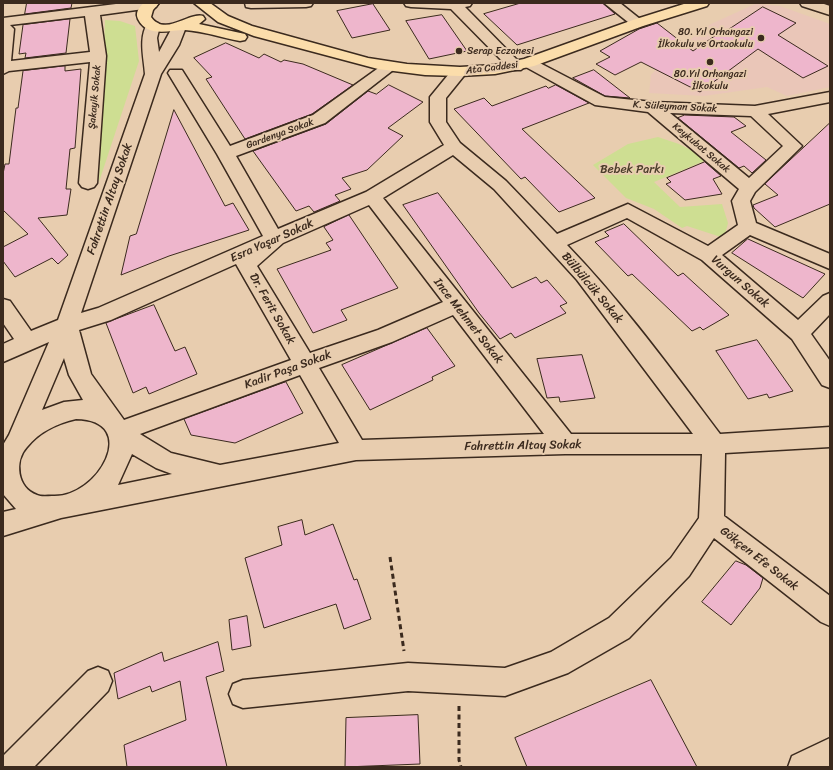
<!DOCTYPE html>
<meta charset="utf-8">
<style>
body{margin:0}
#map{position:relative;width:833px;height:770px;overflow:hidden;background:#e8cdaf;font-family:Sriracha,sans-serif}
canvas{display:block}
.frame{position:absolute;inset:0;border:4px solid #3b2a1e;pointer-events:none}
</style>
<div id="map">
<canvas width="833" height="770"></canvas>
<div class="frame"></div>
</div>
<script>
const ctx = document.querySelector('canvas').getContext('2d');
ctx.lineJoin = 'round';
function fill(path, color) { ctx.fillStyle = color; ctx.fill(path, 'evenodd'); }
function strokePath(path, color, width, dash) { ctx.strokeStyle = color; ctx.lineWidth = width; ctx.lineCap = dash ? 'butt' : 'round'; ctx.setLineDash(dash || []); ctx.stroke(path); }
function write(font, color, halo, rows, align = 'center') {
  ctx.font = font + ' Sriracha,sans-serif'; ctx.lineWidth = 4; ctx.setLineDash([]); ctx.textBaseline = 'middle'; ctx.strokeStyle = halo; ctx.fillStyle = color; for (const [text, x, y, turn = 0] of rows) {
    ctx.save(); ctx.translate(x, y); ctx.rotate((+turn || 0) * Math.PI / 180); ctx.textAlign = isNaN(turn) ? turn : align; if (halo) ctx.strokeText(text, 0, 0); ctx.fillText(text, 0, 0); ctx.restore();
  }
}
fill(new Path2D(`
 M755 4 780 6 830 24V87L787 96 767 87 704 96 649 93 651 75 673 52 711 24Z`), '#eac6b8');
fill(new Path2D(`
 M105 20 120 21 135 26 139 61 99 182Z
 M658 137 679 144 709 159 654 182 680 207 722 204 728 223 724 238 687 226 682 228 654 209 626 198 593 165 628 144Z`), '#cede92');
const building = new Path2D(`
 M27 3H72L71 8 25 14Z
 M521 3H603L615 14 517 45 484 14Z
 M373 4 390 30 352 38 337 11Z
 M763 7 796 23 778 35 828 66 803 78 758 49 700 92 641 62 615 75 596 64 610 57 600 51 639 29 657 23 693 51 719 33 721 34Z
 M442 15 467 51 429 59 406 21Z
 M70 19 66 53 25 58 26 53 19 54 23 25Z
 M226 43 259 58 264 54 281 62 284 60 303 64 353 85 312 114 245 139 206 79 212 77 194 58Z
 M65 66V71L81 69 75 148 70 149 66 189H71L67 215 38 218 68 255 58 264 52 258 15 277 3 261V247L28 234 3 210V174L5 164H9L16 108H18L23 71Z
 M594 70 630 98 605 96 573 78Z
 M389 85 423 102 388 128 403 136 367 170 342 178 351 189 335 195 340 201 314 212 309 206 296 211 253 151 326 124 368 91 376 94Z
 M556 85 589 103 522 129 595 198 559 212 525 177 521 179 454 109 484 98 492 106 546 86 548 88Z
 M174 110 225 206 233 203 249 230 169 256 121 275 130 236 136 234Z
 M685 115 734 117 746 126 731 132 766 160 752 173 744 166 739 168 678 118Z
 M830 123V204L775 227 754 208 753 205 778 195 765 184Z
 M705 162 721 176 713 179 722 194 685 200 666 184 671 182 667 178Z
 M438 193 512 288 536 277 541 283 547 280 567 303 560 306 566 313 515 338 511 333 500 339 479 313 403 205Z
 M349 215 398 288 341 310 347 320 313 333 277 269 331 250 326 243 333 240 324 227Z
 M624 224 678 276 683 273 729 315 703 330 700 327 692 331 632 274 628 276 595 242 609 236 605 232Z
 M748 239 825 274 803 298 732 253Z
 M154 305 175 351 185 347 197 374 149 394 146 387 133 393 106 323Z
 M427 328 455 366 432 377 433 380 370 410 342 365Z
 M757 340 793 391 769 398 767 394 748 399 716 351Z
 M582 355 595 398 560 402 559 397 547 398 537 359Z
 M286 382 303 413 235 443 191 435 184 419Z
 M302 520 305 535 333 524 354 580 357 579 371 619 344 629 336 604 264 628 245 558 282 545 278 527Z
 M736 561 746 565 763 578 760 588 731 625 702 602Z
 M247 616 251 646 232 650 229 620Z
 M218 642 224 671 206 677 227 767H127L124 745 186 720 180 681 152 692 150 686 118 699 114 673 162 652 164 661Z
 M651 680 697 767H527L515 738Z
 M418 715 420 764 345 767 346 718Z`);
fill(building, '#eeb6cc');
strokePath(building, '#3b2a1e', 1);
const minor = new Path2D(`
 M124 3 158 4 156 7 151 8 100 15 106 56 97 183 94 187 88 189 82 187 79 183 90 62 9 71 3 74V18ZM85 16 90 52 11 61 14 29 10 25Z
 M245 3H313L311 6 306 7 251 8 246 7Z
 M404 3H472L470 6 465 7 524 67 521 70H511L451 9 411 7 406 6Z
 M604 3H620L645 23 643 26H633Z
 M800 3H821L830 6V15L802 6Z
 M153 22 158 23 160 26 157 38 159 52 174 24H184L186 27 179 45 161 74 81 313 98 308 263 236 217 154 168 73 170 70H182L230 146 313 115 384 64H394L397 67 325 123 236 156 278 229 366 192 444 145 430 122V97L453 69H465L467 72 446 98V122L460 143 506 181 557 234 628 204 708 246 738 225 732 201 739 189 648 112 595 105 524 66 521 63 524 60H534L605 97 653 102 755 106 830 92V102L768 114 802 146 755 192 750 201 756 223 830 254V269L750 235 722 255 798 320 823 296 830 293V314L811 334 830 361V388L822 385 792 339 702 260 627 218 567 245C623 303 671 369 720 434L830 427V447L725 453 724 516 830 596V626L821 622 714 538 689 576 629 638 568 673 505 696 408 691 243 708 233 704 229 694 233 684 243 680 408 663 505 668 551 652 609 618 671 558 699 518 702 454H565L356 460 61 518 3 536V512L16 509 3 494V445L9 435 49 342 3 362V344L14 339 3 323V299L10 301 31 331 58 320 145 74C144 58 138 37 148 23ZM670 113 751 116 783 146 749 178ZM453 155 494 189 577 280 693 434H571L383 198ZM369 205 443 302 378 330 310 353 257 266 283 243ZM236 264 291 360 124 420 91 374 79 330 111 320ZM453 315 544 434 362 440 319 368 392 342ZM64 358 69 375 83 400 64 402 42 410ZM300 375 339 443 220 465 171 453 140 434ZM76 419C142 420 98 499 52 496 47 496 41 497 37 495 17 488 14 461 27 447 39 432 58 423 76 419ZM132 454 156 468 172 474 118 485Z
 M98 667 108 671 112 681 108 691 34 767H3V756L88 671Z
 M830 738V767H788L792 756Z`);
const major = new Path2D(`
 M144 3H159L153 10 151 17C165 37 188 12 203 16L205 19 199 24 245 34 247 37 245 40 240 41C223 38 203 31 185 30 170 30 147 38 138 19 135 13 139 7 144 3Z
 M194 3H210L228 16 252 26 368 58 407 64 460 67 495 65 524 59 633 20 687 3H709L707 6 643 26 534 66 495 74 460 76 425 75 378 69 254 36 218 22Z`);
strokePath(minor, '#3b2a1e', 3);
strokePath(major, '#3b2a1e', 3);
strokePath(new Path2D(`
 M390 557 404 651
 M459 706V760L461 767`), '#3b2a1e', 3, [5, 3.5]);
fill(minor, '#e8cdaf');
fill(major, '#fbddab');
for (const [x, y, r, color] of [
 [761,38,4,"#3b2a1e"],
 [459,51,4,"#3b2a1e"],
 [710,62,4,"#3b2a1e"]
]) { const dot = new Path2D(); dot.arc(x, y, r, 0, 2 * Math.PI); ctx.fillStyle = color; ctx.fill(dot); strokePath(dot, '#e8cdaf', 1.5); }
write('10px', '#3b2a1e', '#e8cdaf', [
 ["80. Yıl Orhangazi",753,32],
 ["İlkokulu ve Ortaokulu",753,44],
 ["Serap Eczanesi",467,51,"left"],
 ["80.Yıl Orhangazi",710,74,"center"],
 ["İlkokulu",710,86,"center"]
], 'right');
write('10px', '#3b2a1e', '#e8cdaf', [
 ["Ata Caddesi",492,68,-7],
 ["Şakayik Sokak",95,97,-85],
 ["K. Süleyman Sokak",675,107,3],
 ["Gardenya Sokak",280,134,-20],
 ["Keykubat Sokak",701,148,40]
]);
write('12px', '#4a3c2a', '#e8cdaf', [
 ["Bebek Parkı",632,170]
]);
write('12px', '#3b2a1e', '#e8cdaf', [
 ["Fahrettin Altay Sokak",110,199,-71],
 ["Esra Yaşar Sokak",272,241,-24],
 ["Vurgun Sokak",740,282,41],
 ["Bülbülcük Sokak",592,288,50],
 ["Dr. Ferit Sokak",272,309,60],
 ["Ince Mehmet Sokak",468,321,52],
 ["Kadir Paşa Sokak",288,370,-20],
 ["Fahrettin Altay Sokak",523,446,-1],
 ["Gökçen Efe Sokak",759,559,38]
]);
</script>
